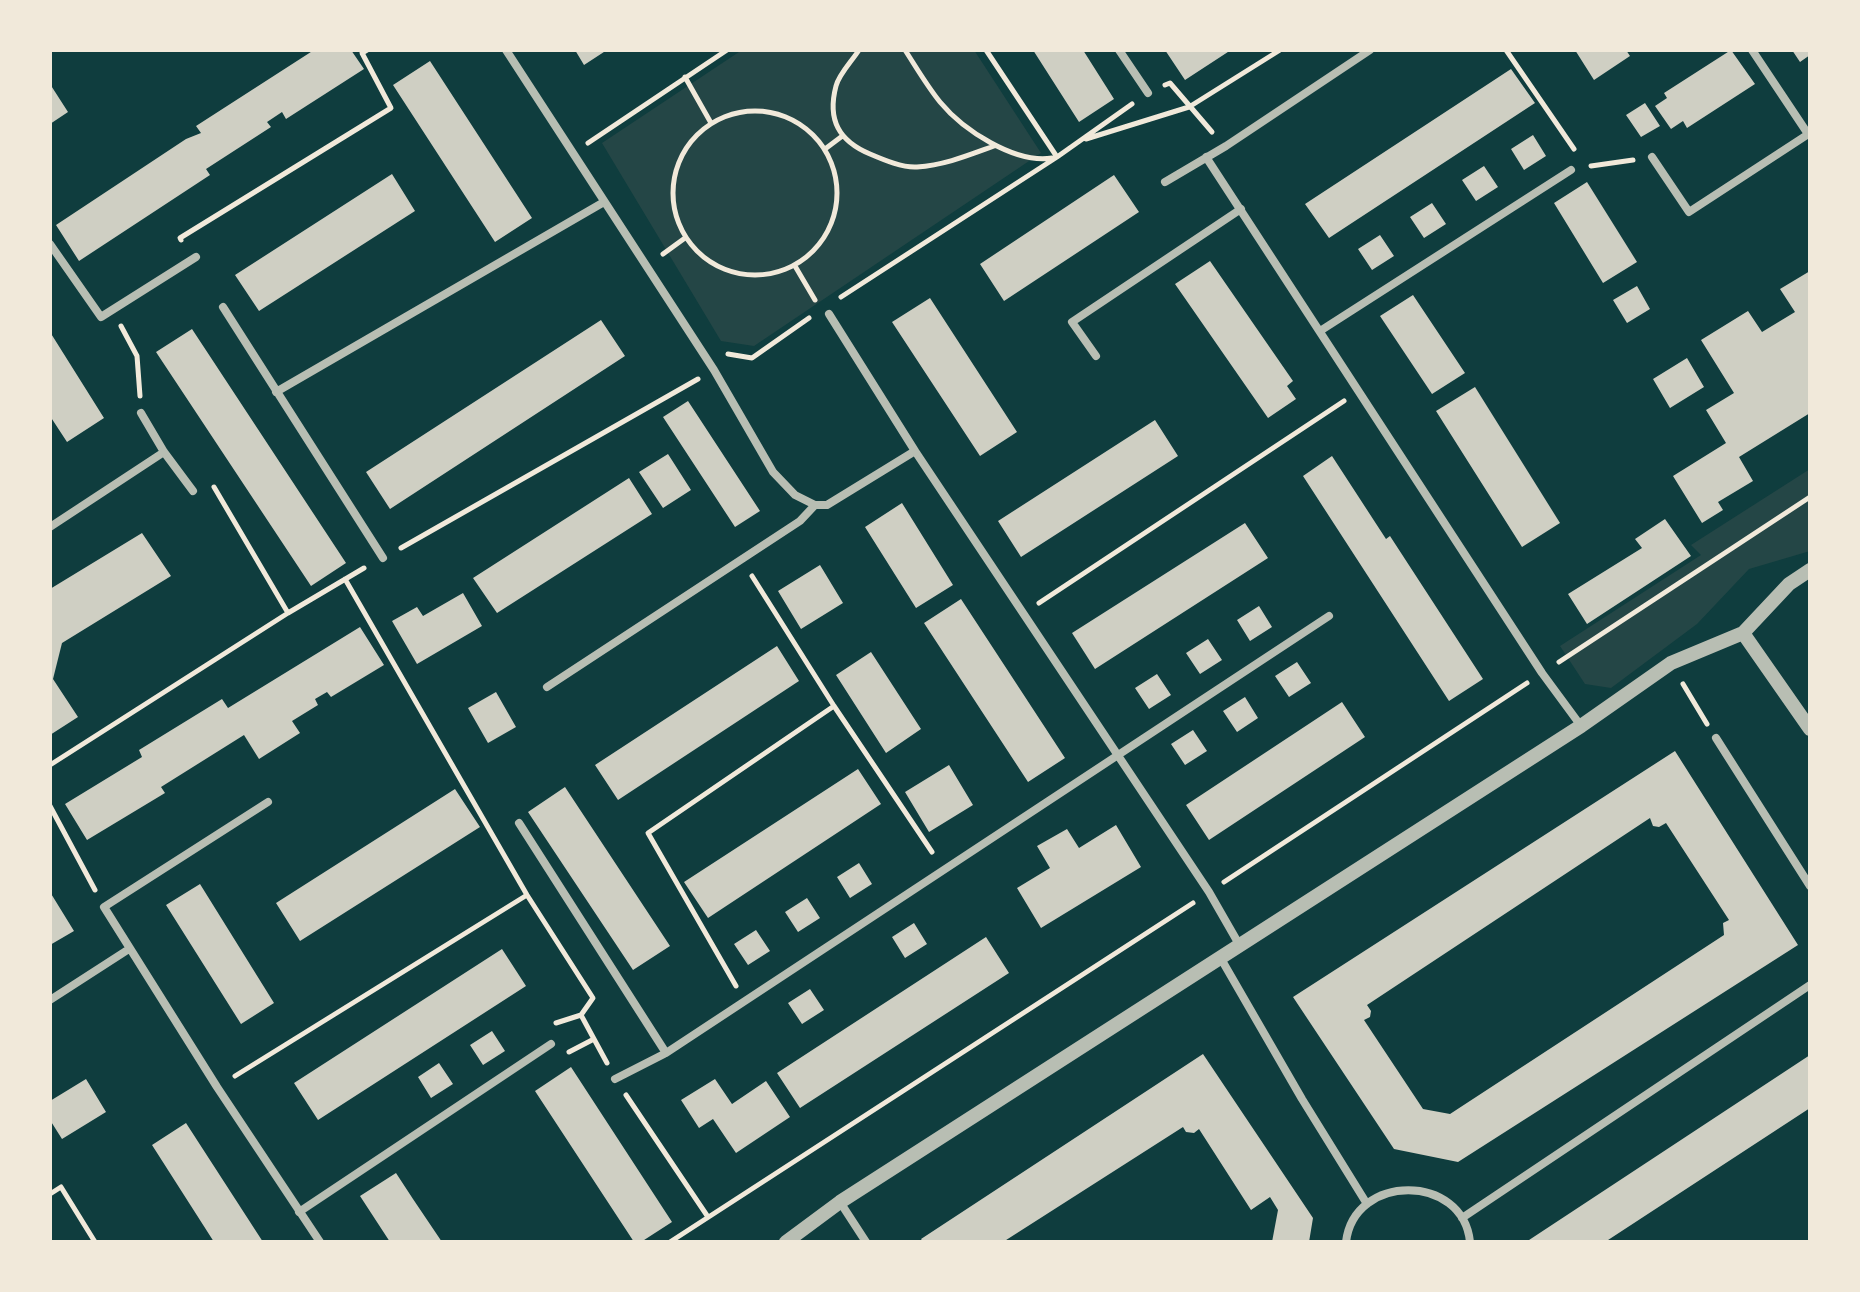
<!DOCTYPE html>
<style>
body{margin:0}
#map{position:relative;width:1860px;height:1292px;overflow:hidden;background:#0f3d3e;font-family:Barlow,sans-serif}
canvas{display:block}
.frame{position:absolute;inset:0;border:52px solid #f1e9da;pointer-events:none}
</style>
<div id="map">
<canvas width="1860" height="1292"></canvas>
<div class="frame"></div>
</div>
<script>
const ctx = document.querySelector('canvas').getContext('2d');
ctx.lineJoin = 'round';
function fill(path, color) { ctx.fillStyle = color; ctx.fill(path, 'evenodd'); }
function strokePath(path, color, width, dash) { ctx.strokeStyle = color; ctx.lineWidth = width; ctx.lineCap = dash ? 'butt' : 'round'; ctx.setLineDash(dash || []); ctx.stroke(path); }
fill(new Path2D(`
 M742 50H974L1041 153 754 346 721 341 602 143Z
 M1810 469V551L1749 569 1697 624 1611 688 1585 684 1560 646 1701 555 1691 545Z`), '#244646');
fill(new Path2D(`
 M314 50H351L364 69 286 119 282 112 267 122 271 127 206 169 210 175 79 261 56 225 186 139 201 133 196 126Z
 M575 50H607L584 65Z
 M1033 50H1083L1114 99 1079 122Z
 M1165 50H1231L1185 80Z
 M1575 50H1626L1630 56 1594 80Z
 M1731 50 1755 84 1687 128 1683 121 1671 129 1655 106 1667 98 1664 93Z
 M1792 50H1810V55L1800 62Z
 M430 61 532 218 495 242 393 85Z
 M1511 69 1535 103 1329 238 1305 204Z
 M50 84 68 112 50 124Z
 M1645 103 1660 126 1641 137 1626 115Z
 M1533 135 1546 156 1524 170 1511 149Z
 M1484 166 1498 187 1476 201 1462 180Z
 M392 174 415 211 259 311 235 275Z
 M1114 175 1139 212 1004 301 980 264Z
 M1587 182 1637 262 1603 283 1554 203Z
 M1432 203 1446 224 1424 238 1410 217Z
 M1380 235 1394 256 1372 270 1358 249Z
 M1210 261 1293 381 1287 386 1296 399 1268 418 1175 284Z
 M1810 271V413L1739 457 1753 481 1718 502 1723 510 1702 523 1673 476 1726 443 1706 410 1734 393 1701 340 1748 311 1762 332 1795 312 1780 289Z
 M1637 286 1650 309 1627 323 1613 300Z
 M1413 295 1465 373 1432 394 1380 316Z
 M930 298 1017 432 980 456 892 322Z
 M601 320 625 356 390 509 366 472Z
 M192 329 346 563 311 586 156 352Z
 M50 332 104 418 67 442 50 416Z
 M1687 358 1704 387 1670 408 1653 379Z
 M1475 387 1560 523 1522 547 1436 411Z
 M688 401 760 511 735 527 663 417Z
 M1155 420 1178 456 1021 557 998 521Z
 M668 454 691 490 663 508 639 472Z
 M1332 456 1386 539 1390 536 1483 679 1449 701 1303 476Z
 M629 478 652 514 497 613 473 578Z
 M902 503 953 585 916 608 865 527Z
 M1665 519 1691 556 1587 624 1568 594 1642 548 1635 539Z
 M1245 523 1268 558 1095 669 1072 633Z
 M142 533 171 576 62 643 53 679 78 717 50 735V589Z
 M820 565 843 603 801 629 778 591Z
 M463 593 482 626 417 664 392 621 417 607 423 616Z
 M961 599 1065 758 1028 782 924 623Z
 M1259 606 1272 627 1250 641 1237 620Z
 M360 627 384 665 331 697 327 692 315 699 318 705 292 721 300 733 259 759 244 735 161 787 165 793 87 840 65 804 142 757 139 750 222 699 228 708Z
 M1208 639 1222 660 1200 674 1186 653Z
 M777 646 799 681 618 800 595 765Z
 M871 652 921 729 886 753 836 675Z
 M1297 662 1311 683 1289 697 1275 676Z
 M1157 674 1171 695 1149 709 1135 688Z
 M496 692 516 727 488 743 468 708Z
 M1245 697 1258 718 1237 732 1223 711Z
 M1342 702 1365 737 1209 840 1186 805Z
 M1193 730 1207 751 1185 765 1171 744Z
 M1675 751 1798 945 1458 1162 1394 1149 1293 997ZM1650 818 1653 826 1659 827 1666 823 1729 920 1723 923 1724 935 1450 1114 1423 1109 1364 1020 1370 1017 1371 1011 1367 1005Z
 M949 765 973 805 929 832 905 792Z
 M858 769 881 804 708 918 684 882Z
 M565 787 670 946 633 970 528 812Z
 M455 789 480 827 300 941 276 903Z
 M1116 825 1141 867 1041 928 1017 888 1050 868 1037 846 1067 829 1079 848Z
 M859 863 872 884 850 898 837 877Z
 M200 884 274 1003 241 1024 166 905Z
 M50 892 74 931 50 945Z
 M807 898 820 918 798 932 785 912Z
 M914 923 927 944 905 958 892 937Z
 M756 930 770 951 748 965 734 944Z
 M986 937 1009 973 800 1108 777 1073Z
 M502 949 526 986 318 1120 294 1083Z
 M810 989 824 1010 802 1024 788 1003Z
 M492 1031 505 1051 483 1065 470 1045Z
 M1203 1054 1313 1218 1309 1242H1272L1278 1210 1270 1197 1251 1210 1199 1129 1194 1133 1186 1132 1183 1127 1003 1242H923L921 1239Z
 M1810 1055V1108L1605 1242H1526Z
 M439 1063 453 1084 431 1098 418 1077Z
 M571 1067 672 1222 641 1242H634L535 1091Z
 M86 1079 106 1112 62 1139 50 1120V1101Z
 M715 1079 732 1104 766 1081 790 1117 736 1153 713 1119 699 1128 681 1100Z
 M186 1123 263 1242H214L152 1145Z
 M396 1173 413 1199 442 1242H390L360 1196Z`), '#cfcfc3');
strokePath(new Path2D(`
 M859 50C852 61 839 74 836 86 827 120 839 141 870 154 884 160 903 168 917 167 945 165 969 155 994 146
 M905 50C916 67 927 86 940 102 963 130 1015 164 1052 158
 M986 50 1057 157
 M1506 50 1574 149
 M685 77 711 123
 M1165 85 1170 83 1212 132
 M673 193a82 82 0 1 1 164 0a82 82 0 1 1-164 0Z
 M1086 139 1189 107 1280 50
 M588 143 727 50
 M825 149 841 137
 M1591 166 1633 160
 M181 240 180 238 391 108 362 53 367 50
 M663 254 685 238
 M795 266 815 300
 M841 297 1057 157 1132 104
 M121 326 137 356 140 396
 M728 354 752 358 809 318
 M214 487 288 613
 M401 548 698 379
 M752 576 834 706 932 852
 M345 579 527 895 593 998 581 1015 607 1063
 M1039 603 1344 401
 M1559 662 1810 497
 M1683 684 1707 724
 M50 765 288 613 364 568
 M50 806 95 890
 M1224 882 1527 683
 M736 986 648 833 834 706
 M556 1023 581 1015
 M569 1052 594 1039
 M235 1076 527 895
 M626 1095 708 1217
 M50 1194 61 1187 95 1242
 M670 1242 1193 903`), '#f1e9da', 5);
strokePath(new Path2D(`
 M506 50 714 370 773 472 795 495 815 505H827L915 451 1209 892 1240 946
 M1119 50 1148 93
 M1752 50 1808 134
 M1206 157 1542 673 1581 726
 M1652 157 1689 212 1810 133
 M1165 182 1226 146 1370 50
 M50 244 101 317 196 257
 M223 307 383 558
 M829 314 915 451
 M1320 331 1571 170
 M1096 356 1072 322 1241 209
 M276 392 604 202
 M141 413 164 452 193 491
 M50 527 164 452
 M547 687 800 521 815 505
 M1716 738 1810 886
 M268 802 104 907 217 1087 320 1242
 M519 823 666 1053
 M1220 957 1302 1099 1367 1204
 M50 1000 129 949
 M615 1079 666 1053 1329 616
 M840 1202 866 1242
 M299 1212 551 1044
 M1462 1218 1810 985
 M1346 1242C1354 1173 1463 1173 1470 1242`), '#b8beb3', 8);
strokePath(new Path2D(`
 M1743 633 1810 729
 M786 1242 840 1202 1581 726 1671 663 1743 633 1789 584 1810 570`), '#b8beb3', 14);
</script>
